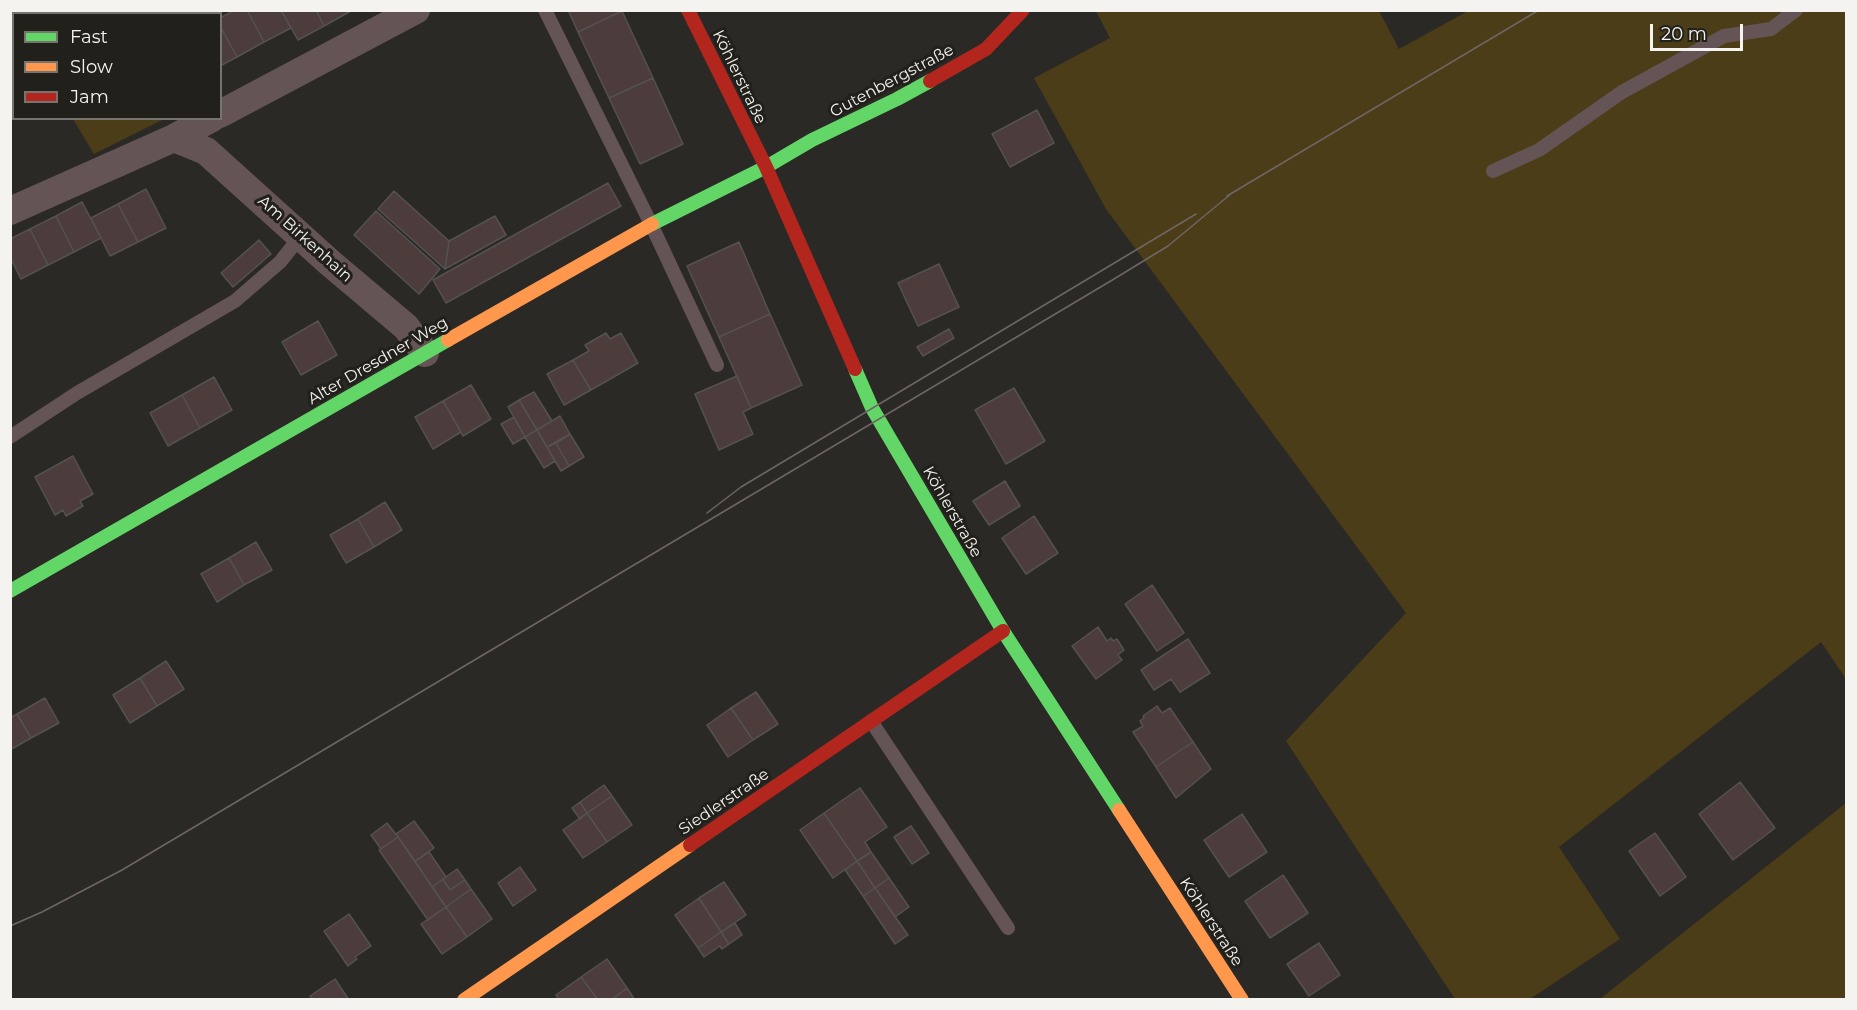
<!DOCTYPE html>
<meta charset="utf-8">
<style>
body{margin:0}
#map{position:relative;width:1857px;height:1010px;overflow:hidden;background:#2b2926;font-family:Montserrat,sans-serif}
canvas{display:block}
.frame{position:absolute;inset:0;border:12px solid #f5f3f0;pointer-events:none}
.legend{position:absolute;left:12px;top:12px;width:210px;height:108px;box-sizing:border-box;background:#22201b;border:2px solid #767470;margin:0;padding:8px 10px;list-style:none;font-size:18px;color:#f5f3f0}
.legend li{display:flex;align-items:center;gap:12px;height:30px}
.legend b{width:30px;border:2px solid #767470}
.scale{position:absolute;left:1650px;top:24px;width:93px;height:27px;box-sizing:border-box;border:3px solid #f5f3f0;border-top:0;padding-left:8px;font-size:18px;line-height:21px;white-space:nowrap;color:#f5f3f0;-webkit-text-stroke:4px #22201b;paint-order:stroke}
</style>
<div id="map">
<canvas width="1857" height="1010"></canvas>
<div class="frame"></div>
<ul class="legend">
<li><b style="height:8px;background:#63d668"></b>Fast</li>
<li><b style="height:8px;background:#ff974d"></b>Slow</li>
<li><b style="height:8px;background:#b3261e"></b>Jam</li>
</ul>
<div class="scale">20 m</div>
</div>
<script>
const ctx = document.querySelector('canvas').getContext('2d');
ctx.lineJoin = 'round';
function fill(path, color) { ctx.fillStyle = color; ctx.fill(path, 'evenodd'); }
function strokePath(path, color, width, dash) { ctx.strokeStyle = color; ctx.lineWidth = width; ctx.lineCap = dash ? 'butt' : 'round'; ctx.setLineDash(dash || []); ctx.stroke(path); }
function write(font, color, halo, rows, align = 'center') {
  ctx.font = font + ' Montserrat,sans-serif'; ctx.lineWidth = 6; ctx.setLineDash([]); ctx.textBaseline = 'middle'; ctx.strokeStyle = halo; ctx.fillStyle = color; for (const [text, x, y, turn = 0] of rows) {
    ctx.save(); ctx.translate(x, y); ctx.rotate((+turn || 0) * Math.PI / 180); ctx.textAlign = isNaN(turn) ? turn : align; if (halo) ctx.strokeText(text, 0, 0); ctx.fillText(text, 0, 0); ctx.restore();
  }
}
fill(new Path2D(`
 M145 11 146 13 14 14 13 17 10 12Z
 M1096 11H1379L1399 49 1468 11H1846V679L1821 642 1559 847 1620 939 1530 999H1455L1286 741 1406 613 1106 209 1034 78 1110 38Z
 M73 119H164L94 154Z
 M1846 803V999H1600Z`), '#4b3d18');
const building = new Path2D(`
 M235 10H247L264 42 237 57 220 26V18Z
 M247 10H281L291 28 264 42Z
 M281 10H316L324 26 298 40Z
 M316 10H350L351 11 324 26Z
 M568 10H622V11L578 32Z
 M622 11 653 78 609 98 578 32Z
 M220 26 237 57 220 66Z
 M653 78 683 144 640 164 609 98Z
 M1037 110 1054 143 1010 167 992 134Z
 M608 183 621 206 446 303 433 280Z
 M146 189 166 228 138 242 118 204Z
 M394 191 449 241 445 269 378 209Z
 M82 202 101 238 74 252 56 216Z
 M118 204 138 242 110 256 91 218Z
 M376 211 440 269 419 294 354 235Z
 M56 216 74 252 48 265 30 229Z
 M495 216 506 235 445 269 449 241Z
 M30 229 48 265 21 279 10 257V239Z
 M259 240 271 254 233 287 221 273Z
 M739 242 770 314 719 337 687 266Z
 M939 264 959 307 918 326 898 283Z
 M770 314 802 385 751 408 719 337Z
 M318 321 337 355 301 375 282 342Z
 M949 329 954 338 923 356 917 347Z
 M606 333 610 339 621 333 638 363 591 390 573 360 589 351 585 345Z
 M573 360 591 390 564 405 547 374Z
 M737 376 751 408 743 412 753 434 719 450 695 394Z
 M214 377 232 410 200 428 182 395Z
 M471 385 491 419 463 436 443 401Z
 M1014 388 1045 441 1006 464 975 410Z
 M534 392 552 421 537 430 519 400Z
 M182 395 200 428 168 446 150 413Z
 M519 400 537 430 525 437 508 407Z
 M443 401 461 432 433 449 415 417Z
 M560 416 570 434 547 447 537 430Z
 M514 417 525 437 513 444 501 424Z
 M537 430 555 461 544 468 525 437Z
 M570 434 584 457 569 466 556 443Z
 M556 443 569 466 561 471 547 447Z
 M73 456 93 494 80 501 83 506 66 516 63 510 55 515 35 477Z
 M1005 481 1020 506 989 525 973 501Z
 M385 502 402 530 374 547 358 519Z
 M1034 516 1058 553 1026 574 1002 538Z
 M358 519 374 547 346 563 330 535Z
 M256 542 272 570 244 585 229 558Z
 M229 558 244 585 217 602 201 574Z
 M1152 585 1184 633 1157 651 1125 604Z
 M1098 627 1107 641 1111 638 1113 641 1117 639 1124 650 1118 655 1122 660 1096 679 1072 646Z
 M1188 639 1210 673 1180 692 1171 679 1154 690 1141 670Z
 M166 661 184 689 157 706 140 678Z
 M140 678 157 706 130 723 113 695Z
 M756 692 778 724 753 740 731 708Z
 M45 698 59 723 31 738 17 714Z
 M1157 706 1162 713 1170 708 1193 742 1156 767 1133 732 1143 726 1140 721 1144 718 1143 716Z
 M731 708 753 740 728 757 707 725Z
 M17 714 31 738 10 750V718Z
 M1193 742 1211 769 1176 798 1156 767Z
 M1740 782 1775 828 1733 860 1699 814Z
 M604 785 612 796 587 813 580 802Z
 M860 788 887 827 865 842 871 852 857 861 824 813Z
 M612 796 632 825 607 842 587 813Z
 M580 802 587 813 580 819 572 808Z
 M587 813 607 842 583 858 563 830Z
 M824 813 857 861 833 878 800 830Z
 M1242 814 1267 852 1229 877 1204 840Z
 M414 821 434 848 415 861 396 834Z
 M387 823 398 837 381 849 371 835Z
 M911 826 929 853 912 864 894 837Z
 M1655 833 1686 877 1660 896 1629 851Z
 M398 837 446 907 428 920 379 850Z
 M429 852 446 877 432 887 415 861Z
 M871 852 889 878 875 888 857 861Z
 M857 861 875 888 863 896 845 870Z
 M520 867 536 890 513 906 498 883Z
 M457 869 465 880 450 890 443 879Z
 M1283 875 1308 913 1270 938 1245 901Z
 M889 878 909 907 895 917 875 888Z
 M443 879 450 890 465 880 471 889 446 907 432 887Z
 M724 882 746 915 721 932 699 898Z
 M875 888 908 935 895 944 863 896Z
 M471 889 492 919 467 937 446 907Z
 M699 898 721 932 698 948 675 915Z
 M446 907 467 937 442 954 421 924Z
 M349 914 371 946 355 957 357 959 348 966 324 931Z
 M735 923 742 935 729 944 721 932Z
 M721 932 729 944 722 949 720 946 704 957 698 948Z
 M1319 943 1340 975 1309 996 1287 964Z
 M607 959 627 988 611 1000H598L581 977Z
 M581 977 598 1000H559L556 995Z
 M335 979 349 1000H312L310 996Z
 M627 988 635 1000H611Z`);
fill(building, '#4c3d3c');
strokePath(building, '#545250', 1.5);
strokePath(new Path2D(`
 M84 10 85 14`), '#6e6363', 4, [3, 3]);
strokePath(new Path2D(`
 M545 10 651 224 717 365
 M1493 171 1539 150 1622 92 1724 36 1771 29 1796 10
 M10 437 77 393 235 301 280 262 301 236
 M871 721 1008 928`), '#655455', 14);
strokePath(new Path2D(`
 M220 114 416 10
 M174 138 206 151 329 262 406 327 425 353
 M10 211 174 138 212 118`), '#655455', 28);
strokePath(new Path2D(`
 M652 224 766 167 812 140 897 99 930 81
 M855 369 872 408 1003 631 1119 810
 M10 591 448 340`), '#63d668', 14);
strokePath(new Path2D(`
 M448 340 652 224
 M1119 810 1242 1000
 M464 1000 690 845`), '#ff974d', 14);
strokePath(new Path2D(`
 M688 10 766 167 855 369
 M930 81 986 49 1023 10
 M690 845 1003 631`), '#b3261e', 14);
strokePath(new Path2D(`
 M1227 196 1539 10
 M707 513 741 487 1196 214
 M10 926 42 912 122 870 1114 279 1168 246 1232 193`), '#6e6565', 1.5);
write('16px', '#f5f3f0', '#22201b', [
 ["Köhlerstraße",739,77,64],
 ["Gutenbergstraße",892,81,-28],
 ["Am Birkenhain",305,239,42],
 ["Alter Dresdner Weg",378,361,-30],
 ["Köhlerstraße",952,512,60],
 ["Siedlerstraße",724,802,-34],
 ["Köhlerstraße",1211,922,57]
]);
</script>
